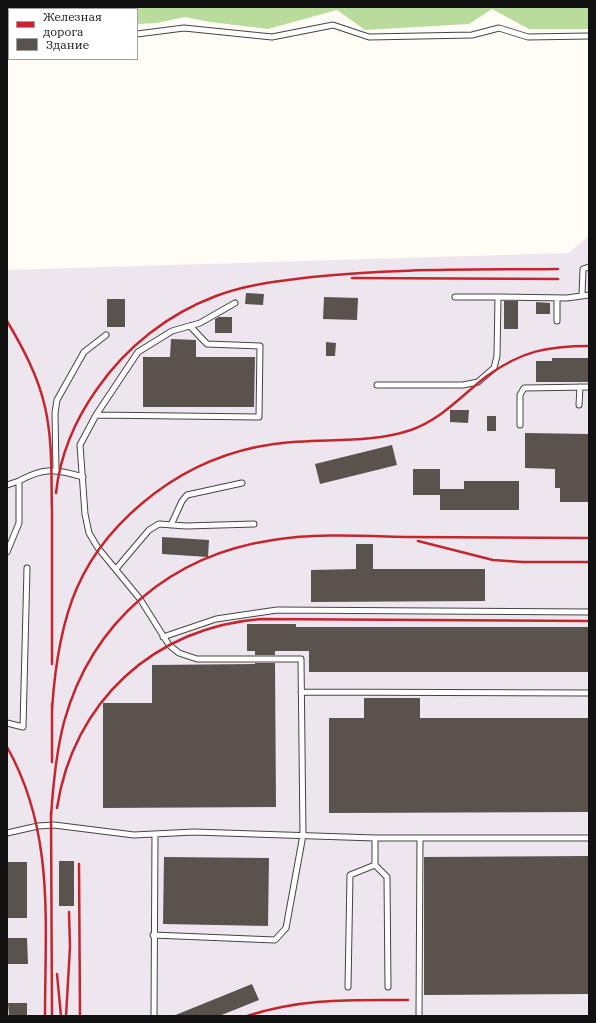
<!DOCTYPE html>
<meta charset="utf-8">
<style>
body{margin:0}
#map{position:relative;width:596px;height:1023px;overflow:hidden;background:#fffdf5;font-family:"IBM Plex Serif",serif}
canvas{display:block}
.frame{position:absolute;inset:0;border:8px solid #111;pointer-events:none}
.legend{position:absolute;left:8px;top:8px;width:130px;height:52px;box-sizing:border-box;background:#fff;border:1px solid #a0a0a0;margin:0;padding:5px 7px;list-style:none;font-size:12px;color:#111}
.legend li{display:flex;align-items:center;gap:8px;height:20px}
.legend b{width:20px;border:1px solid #a0a0a0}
</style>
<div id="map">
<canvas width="596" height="1023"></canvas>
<div class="frame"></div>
<ul class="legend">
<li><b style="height:5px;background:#c4262e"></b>Железная дорога</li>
<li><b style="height:11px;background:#5a524d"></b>Здание</li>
</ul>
</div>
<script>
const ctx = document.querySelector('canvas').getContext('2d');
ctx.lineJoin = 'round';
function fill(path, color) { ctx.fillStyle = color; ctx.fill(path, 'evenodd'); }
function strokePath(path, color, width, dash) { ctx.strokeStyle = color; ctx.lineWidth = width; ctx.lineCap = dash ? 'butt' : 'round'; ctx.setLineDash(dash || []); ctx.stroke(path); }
fill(new Path2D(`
 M589 236V1016H7V270L568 253Z`), '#eee6ef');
fill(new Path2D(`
 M7 7H589V29H529L492 9 469 24 365 30 337 10 268 29 210 22 185 17 157 23 137 24V9H9V12H7Z`), '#b9dc9c');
fill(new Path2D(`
 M246 293 264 294 263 305 245 304Z
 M324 297 358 298 357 320 323 319Z
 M107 299H125V327H107Z
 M504 301H518V329H504Z
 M536 302 550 303V314H536Z
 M219 317H232V333H215V319Z
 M171 339 196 340V357H255L254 407H143V357H170Z
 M326 342 336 343 335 356H326Z
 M552 358H589V382H536V361H552Z
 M450 410H469L468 423 450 422Z
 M487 416H496V431H487Z
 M525 433 589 434V502H560V488H555V469L525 468Z
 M392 445 397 465 320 484 315 464Z
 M413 469H440V489H464V481H519V510H440V495H413Z
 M162 537 209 540 208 557 162 554Z
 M356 544H373V569H485V601L311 602V570L356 569Z
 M247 624H296V627H589V672H309V651H275V655H255V651H247Z
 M255 663H275L276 807 103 808V703H152V665L255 664Z
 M364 698H420V718H589V812L329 813V718H364Z
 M589 856V994L424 995V857Z
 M164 857 269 858 268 926 163 924Z
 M59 861H74V906H59Z
 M7 862H27V918H7Z
 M7 938H27L28 964H8Z
 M252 984 259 1000 219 1016H173Z
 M8 1003H27V1016H9Z`), '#5a524d');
const lane = new Path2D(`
 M7 20H9
 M137 34 184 28 272 37 333 25 369 37 472 35 499 28 528 37 589 36
 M582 295 583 269 589 267
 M455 297H498
 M557 321V298
 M377 385H463L478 382 494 368 497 356 498 297 567 298 589 295
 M579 405 580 387
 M96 415 138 352 172 331 200 323 235 303
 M520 425V395L524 388 589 387
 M56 470 55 413 57 400 84 352 106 335
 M7 485 19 481
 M171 525 182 501 187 495 242 483
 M7 552 19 523V481C44 467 56 469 83 477
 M116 569 149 530 159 524 186 526 254 524
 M163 637 216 619 277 610 589 612
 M301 692 589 693
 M7 723 23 727 27 568
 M7 833 38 826 54 825 134 835 194 832 375 838H589
 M375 838V865L387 877 388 987
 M153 935 275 940 286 928 303 835 301 659H197L179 653 169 645 140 599 98 548 89 533 85 514 80 445 96 415 259 417 260 346 207 344 190 326
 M348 987 350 875 375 865
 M154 1016 155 834
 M419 1016 420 838`);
strokePath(lane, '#444', 7);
strokePath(lane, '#fff', 5);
strokePath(new Path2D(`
 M352 278 558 279
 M7 321C23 348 38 376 45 407 53 442 51 477 52 513 52 563 52 614 52 664
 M56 493C60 455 75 420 97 389 126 347 168 314 216 296 247 284 280 281 312 277 394 268 475 270 558 269
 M418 541 493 560 522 562H589
 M52 710C58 616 78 551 155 493 191 466 231 450 274 444 320 437 366 445 411 430 442 419 462 395 487 376 522 351 547 346 589 346
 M7 747C55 832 45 922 45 1016
 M52 762V704
 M57 808C73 702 154 627 261 619L589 621
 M51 812 52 1016
 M51 817C53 785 56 753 64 722 92 621 171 555 273 540 317 533 364 536 408 537 468 537 529 538 589 538
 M79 864 80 1016
 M57 974 61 1016
 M66 1016 70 947 69 912
 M247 1016C303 998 350 1000 408 1000`), '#c4262e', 2.5);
</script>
